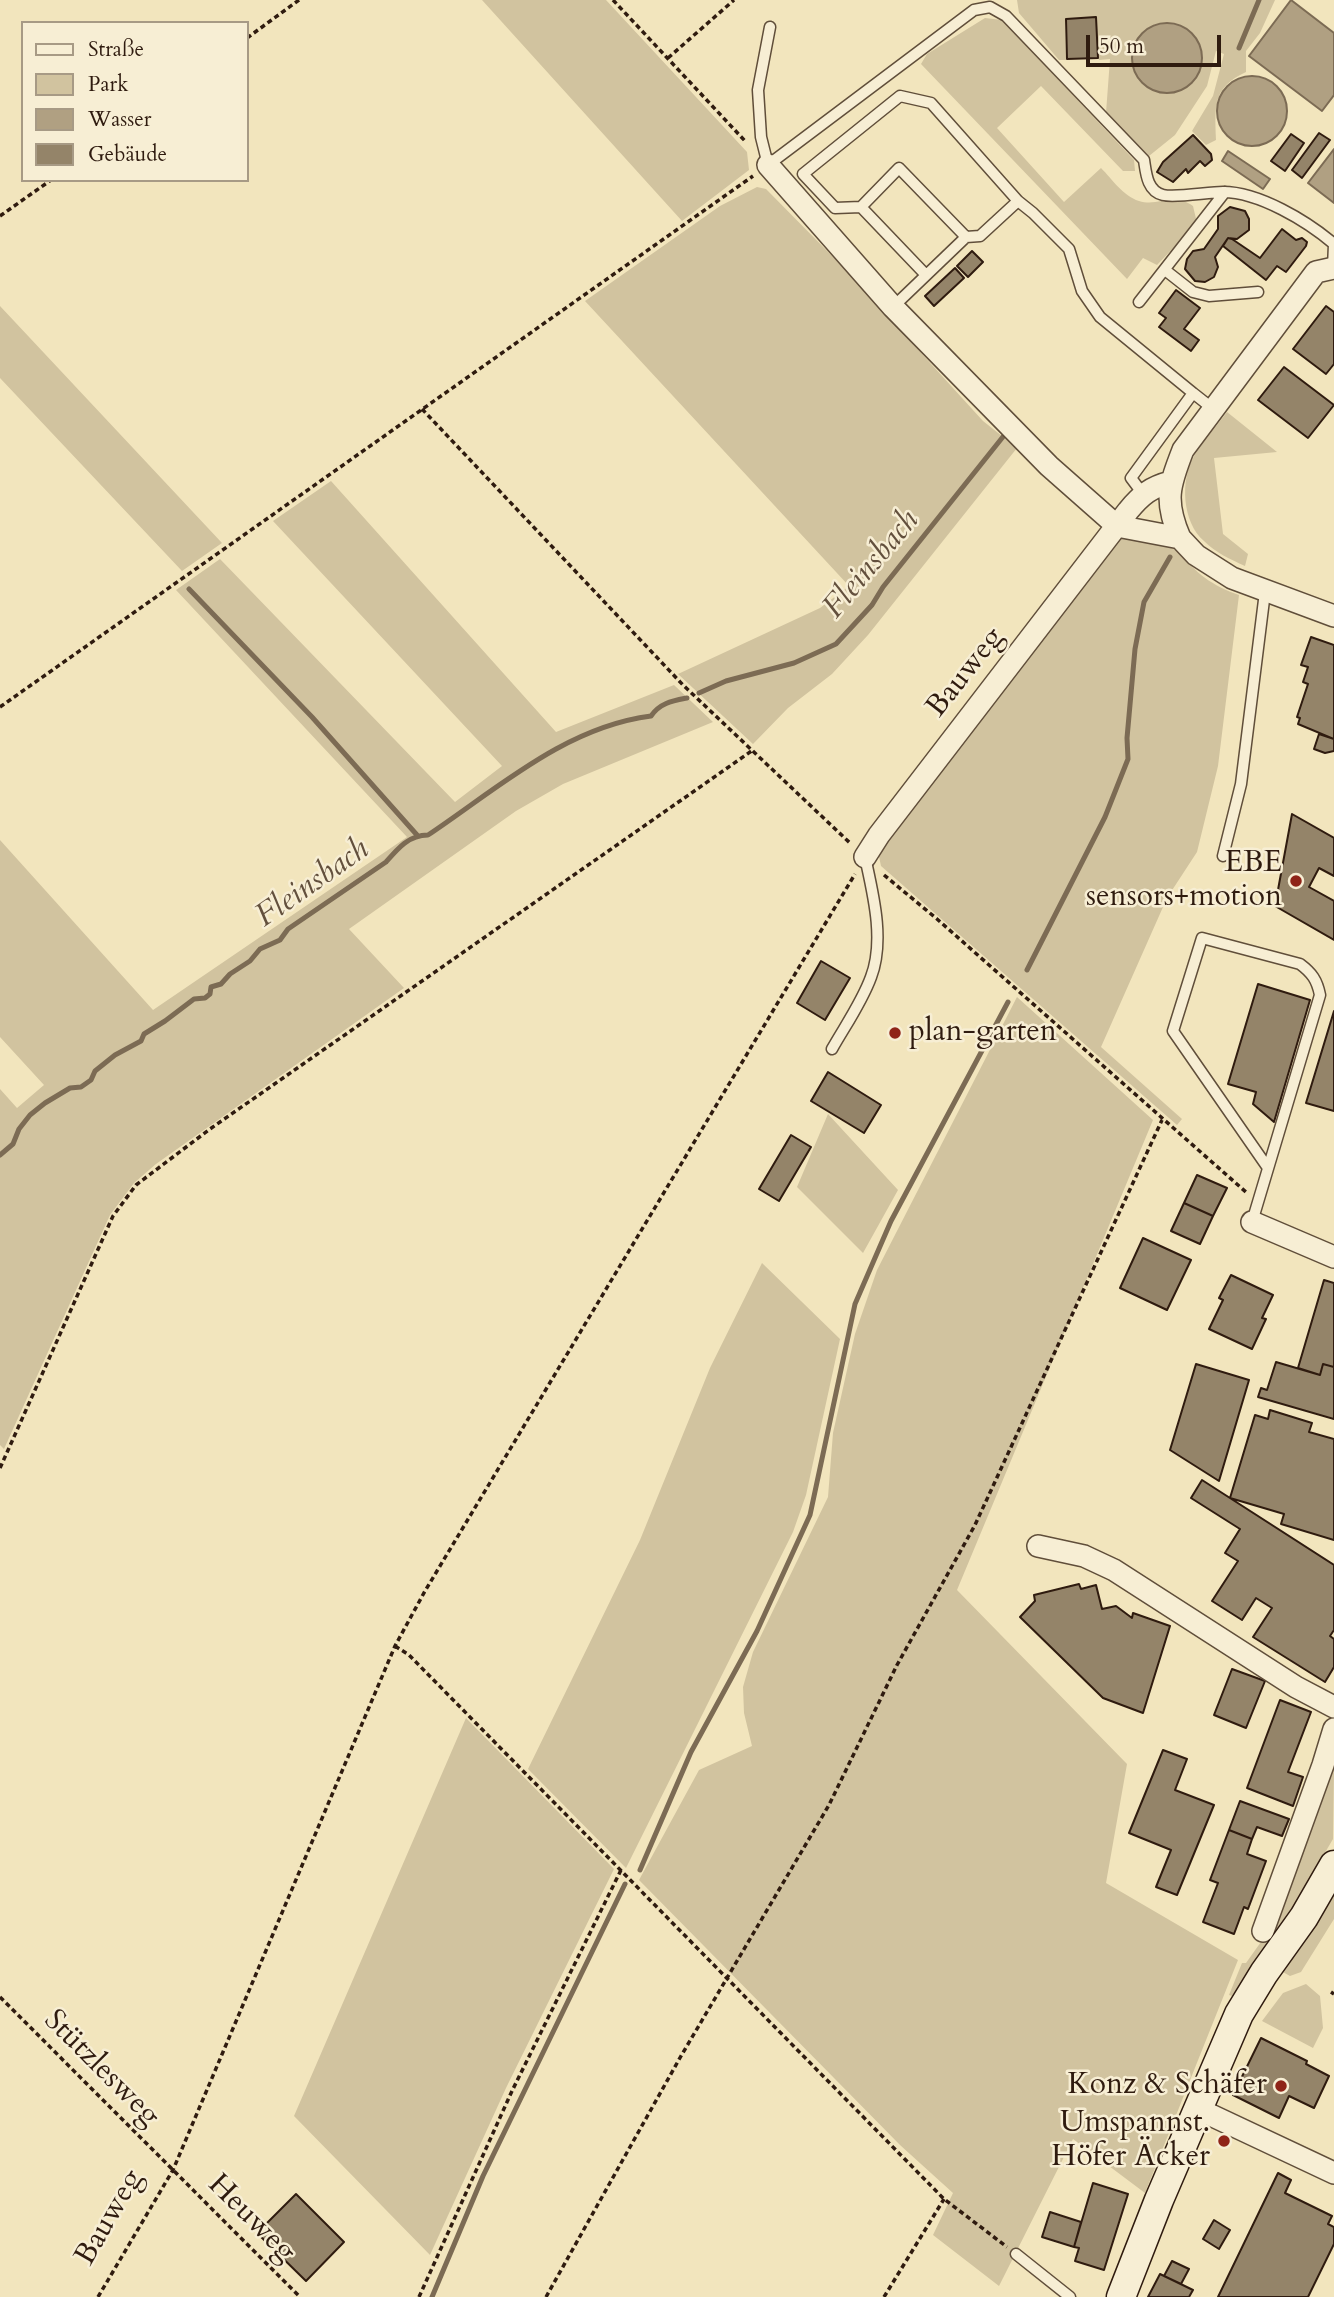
<!DOCTYPE html>
<meta charset="utf-8">
<style>
body{margin:0}
#map{position:relative;width:1334px;height:2297px;overflow:hidden;background:#f2e5bd;font-family:Cardo,serif}
canvas{display:block}
.legend{position:absolute;left:21px;top:21px;width:228px;height:161px;box-sizing:border-box;background:#f7eed4;border:2px solid #a79a85;margin:0;padding:9px 12px;list-style:none;font-size:21px;color:#2f1b0f}
.legend li{display:flex;align-items:center;gap:14px;height:35px}
.legend b{width:35px;border:2px solid #a79a85}
.scale{position:absolute;left:1086px;top:35px;width:135px;height:32px;box-sizing:border-box;border:4px solid #2f1b0f;border-top:0;padding-left:9px;font-size:21px;line-height:24px;white-space:nowrap;color:#2f1b0f;-webkit-text-stroke:5px #f7eed4;paint-order:stroke}
</style>
<div id="map">
<canvas width="1334" height="2297"></canvas>
<ul class="legend">
<li><b style="height:9px;background:#f7eed4"></b>Straße</li>
<li><b style="height:19px;background:#d1c39f"></b>Park</li>
<li><b style="height:19px;background:#b0a082"></b>Wasser</li>
<li><b style="height:19px;background:#948469"></b>Gebäude</li>
</ul>
<div class="scale">50 m</div>
</div>
<script>
const ctx = document.querySelector('canvas').getContext('2d');
ctx.lineJoin = 'round';
function fill(path, color) { ctx.fillStyle = color; ctx.fill(path, 'evenodd'); }
function strokePath(path, color, width, dash) { ctx.strokeStyle = color; ctx.lineWidth = width; ctx.lineCap = dash ? 'butt' : 'round'; ctx.setLineDash(dash || []); ctx.stroke(path); }
function write(font, color, halo, rows, align = 'center') {
  ctx.font = font + ' Cardo,serif'; ctx.lineWidth = 5; ctx.setLineDash([]); ctx.textBaseline = 'middle'; ctx.strokeStyle = halo; ctx.fillStyle = color; for (const [text, x, y, turn = 0] of rows) {
    ctx.save(); ctx.translate(x, y); ctx.rotate((+turn || 0) * Math.PI / 180); ctx.textAlign = isNaN(turn) ? turn : align; if (halo) ctx.strokeText(text, 0, 0); ctx.fillText(text, 0, 0); ctx.restore();
  }
}
fill(new Path2D(`
 M482 0H606L747 152 749 170 682 221Z
 M1017 0H1275L1260 33 1246 51V72C1212 88 1215 106 1216 140L1206 145 1192 131 1213 96 1224 54 1216 51 1207 86 1175 135 1149 156 1106 113 1110 59 1099 60 1096 17 1065 19 1066 60H1059L1019 13ZM1156 24 1179 25 1192 33 1191 83 1178 91 1162 92 1137 76 1132 61 1143 33Z
 M985 18 1002 20 1134 160 1135 171H1123L1041 86 997 128 1064 202 1101 168C1112 179 1123 196 1139 201 1158 207 1173 192 1193 206L1197 223 1157 265 1143 258 1127 279 921 64 927 54Z
 M757 187 766 189 841 265 983 421 1017 448 868 635 832 674 788 708 753 744 678 674 820 608 849 586 585 301 720 206Z
 M0 306 222 543 182 571 0 378Z
 M1227 412 1277 452 1214 458 1223 534 1248 554 1245 566C1230 559 1216 553 1204 541 1182 522 1180 480 1194 456 1203 441 1216 427 1227 412Z
 M331 481 556 732 674 685 713 722 563 784 516 811 349 929 404 988 156 1164 134 1183 110 1215 4 1449 0 1445V1089L17 1108 44 1085 0 1037V840L153 1010 407 837 176 590 220 559 455 802 502 766 273 521Z
 M1116 535 1179 550C1194 573 1213 586 1239 595L1218 766 1197 852 1167 898 1101 1047 1182 1119 1177 1125 881 866 878 852Z
 M1017 997 1153 1120 957 1590 1127 1764 1106 1883 1238 1960 1145 2193 1073 2139 999 2286 933 2235 953 2193 900 2145 639 1880 699 1770 752 1746 744 1713 743 1687 753 1652 828 1497 833 1433 855 1334 877 1270Z
 M828 1114 898 1190 863 1253 797 1187Z
 M762 1263 840 1339 806 1495 793 1532 626 1868 528 1769 640 1540 710 1368Z
 M466 1718 614 1869 506 2088 430 2255 294 2116Z
 M1334 1768 1333 1839 1296 1902 1232 1996 1229 1995 1242 1963H1246L1273 1925Z
 M1334 1879V1919L1301 1972 1290 1976 1274 1967Z
 M1306 1984 1320 1996 1323 2028 1313 2048 1262 2021 1283 1993Z`), '#d1c39f');
const water = new Path2D(`
 M1291 0 1334 33V95L1322 111 1249 56Z
 M1132 58a35 35 0 1 1 70 0a35 35 0 1 1-70 0Z
 M1217 111a35 35 0 1 1 70 0a35 35 0 1 1-70 0Z
 M1334 149V203L1308 183Z
 M1228 151 1270 179 1263 189 1222 161Z`);
fill(water, '#b0a082');
strokePath(water, '#7c6b54', 2);
strokePath(new Path2D(`
 M1239 48 1259 0
 M189 589 312 717 417 835
 M699 693 726 681 794 663 836 644 872 605 883 587 1006 433
 M1027 970 1105 817 1128 759 1127 738 1135 649 1144 602 1170 557
 M0 1155 13 1144 19 1129 30 1115 45 1103 70 1088 81 1087 91 1080 95 1071 115 1055 141 1041 144 1034 165 1021 194 999 205 998 210 994 211 987 221 984 230 974 250 961 260 949 280 940 288 929 386 862C398 848 409 835 428 835 497 789 565 727 651 716 660 703 672 701 687 698
 M640 1870 691 1752 757 1631 810 1515 855 1304 891 1221 1008 1002
 M432 2297 483 2176 625 1884`), '#7c6b54', 5);
const building = new Path2D(`
 M1096 17 1098 58 1067 59 1066 19Z
 M1319 133 1330 140 1302 178 1292 170Z
 M1291 134 1304 143 1285 171 1271 161Z
 M1193 135 1211 154 1212 160 1205 166 1200 161 1188 173 1186 169 1173 182 1157 172 1163 162Z
 M1230 207 1245 211 1249 219V230L1237 239 1228 238 1215 257 1218 267 1214 277 1205 282 1195 281 1185 269 1187 259 1193 251 1204 249 1218 229V216Z
 M1282 229 1296 240 1302 238 1307 242 1306 246 1286 272 1277 266 1266 280 1223 246 1228 238 1232 239 1260 258Z
 M972 251 983 262 968 277 957 266Z
 M955 268 964 278 934 306 925 296Z
 M1176 290 1200 308 1184 329 1199 340 1191 351 1159 327 1166 318 1159 313Z
 M1326 306 1334 312V364L1326 374 1293 349Z
 M1284 367 1334 405 1308 438 1258 400Z
 M1311 637 1334 645V739L1298 724 1300 718 1297 717 1308 684 1303 682 1308 667 1301 665Z
 M1319 734 1334 739V751L1325 753 1314 749Z
 M1292 814 1334 838V876L1319 868 1309 887 1334 901V940L1275 906Z
 M821 961 850 978 825 1020 797 1003Z
 M1258 984 1310 1000 1274 1122 1253 1104 1256 1092 1228 1084Z
 M1334 1011V1111L1306 1103Z
 M828 1072 881 1105 864 1133 811 1101Z
 M791 1135 811 1147 779 1201 759 1189Z
 M1197 1175 1227 1188 1213 1216 1184 1203Z
 M1184 1203 1213 1216 1200 1244 1171 1231Z
 M1143 1238 1191 1260 1167 1310 1120 1288Z
 M1231 1275 1273 1295 1262 1318 1266 1319 1252 1349 1209 1329 1223 1300 1219 1298Z
 M1324 1280 1334 1283V1367L1323 1364 1320 1375 1298 1368Z
 M1276 1362 1320 1375 1323 1364 1334 1367V1419L1258 1397 1261 1388 1267 1390Z
 M1196 1364 1249 1380 1219 1481 1170 1450Z
 M1270 1410 1312 1423 1309 1432 1334 1439V1540L1281 1524 1284 1514 1230 1498 1255 1415 1268 1419Z
 M1202 1480 1334 1565V1630L1330 1636 1334 1639V1667L1325 1682 1253 1637 1272 1608 1256 1598 1242 1620 1212 1601 1238 1561 1225 1553 1240 1529 1191 1498Z
 M1079 1584 1081 1589 1096 1585 1102 1609 1116 1606 1132 1618 1133 1613 1170 1626 1143 1713 1103 1698 1020 1617 1035 1601 1034 1595Z
 M1232 1669 1265 1681 1246 1728 1214 1715Z
 M1280 1700 1311 1712 1288 1772 1303 1777 1293 1806 1247 1788Z
 M1163 1750 1187 1759 1175 1790 1214 1805 1177 1895 1156 1887 1171 1850 1129 1833Z
 M1240 1801 1289 1819 1282 1836 1257 1827 1252 1839 1229 1830Z
 M1229 1830 1252 1839 1247 1854 1266 1861 1248 1909 1244 1907 1234 1934 1203 1922 1218 1883 1210 1880Z
 M1261 2038 1307 2061 1306 2064 1329 2076 1314 2108 1289 2096 1279 2118 1233 2095Z
 M1278 2173 1291 2180 1285 2193 1332 2216 1328 2224 1334 2227V2244L1308 2297H1218Z
 M1093 2183 1128 2194 1104 2270 1075 2261 1079 2248 1074 2247Z
 M296 2194 344 2242 306 2281 257 2233Z
 M1050 2212 1081 2222 1074 2247 1042 2237Z
 M1214 2220 1230 2230 1219 2249 1203 2239Z
 M1172 2261 1189 2269 1181 2284 1164 2276Z
 M1160 2274 1193 2290 1189 2297H1148Z`);
fill(building, '#948469');
strokePath(building, '#2f1b0f', 2);
const lane = new Path2D(`
 M770 27 758 90 761 137 768 165 974 10 990 7 1006 16 1144 160C1146 173 1147 191 1163 195 1176 198 1208 192 1223 192 1259 192 1307 221 1334 244L1333 268
 M861 207 899 168 966 237
 M1165 270 1193 292 1209 296 1258 292
 M926 275 861 207 835 208 803 174 900 96 931 103 1018 201 1033 213 1069 249 1082 291 1100 317 1193 393
 M1139 302 1225 192
 M893 307 966 237 980 236 1018 201
 M1143 494 1131 478 1193 393 1212 408
 M1223 856 1241 784 1265 592
 M832 1049C845 1026 862 1002 871 977 885 940 873 894 865 857
 M1252 1222 1320 995C1317 980 1312 973 1300 964L1202 938 1173 1031 1268 1168
 M1016 2254 1070 2297`);
const street = new Path2D(`
 M768 165 893 307 1049 466 1117 526
 M1117 526 1180 538 1196 555 1232 578 1334 616
 M1180 538C1164 501 1169 486 1183 450L1316 272 1334 268
 M865 857 879 835 1128 511C1141 495 1151 487 1171 482
 M1252 1222 1334 1257
 M1038 1546 1084 1556 1114 1570 1296 1687 1334 1707
 M1263 1931 1323 1765 1334 1729
 M1198 2109 1334 2173`);
const secondary = new Path2D(`
 M1121 2297 1159 2200 1239 2014 1264 1973 1304 1917 1334 1865`);
strokePath(lane, '#604e3a', 13);
strokePath(street, '#604e3a', 24);
strokePath(secondary, '#2f1b0f', 31);
strokePath(new Path2D(`
 M613 0 746 142
 M247 38 299 0
 M668 58 734 0
 M0 216 51 180
 M422 409 683 685 850 843
 M0 707 753 176
 M884 875 937 919 1247 1193
 M0 1468 113 1216 136 1185 210 1129 753 750
 M395 1646 409 1655 944 2199 1007 2247
 M1331 1992 1334 1994
 M0 1997 300 2297
 M98 2297 173 2170 395 1646 425 1591 855 874
 M419 2297 512 2091 621 1870
 M546 2297 681 2056 829 1805 897 1665 975 1525 1162 1120
 M884 2297 944 2199`), '#2f1b0f', 3.5, [5, 3.5]);
strokePath(lane, '#f7eed4', 10);
strokePath(street, '#f7eed4', 21);
strokePath(secondary, '#f7eed4', 28);
for (const [x, y, r, color] of [
 [1296,881,7,"#8f2418"],
 [895,1033,7,"#8f2418"],
 [1281,2086,7,"#8f2418"],
 [1224,2141,7,"#8f2418"]
]) { const dot = new Path2D(); dot.arc(x, y, r, 0, 2 * Math.PI); ctx.fillStyle = color; ctx.fill(dot); strokePath(dot, '#f7eed4', 2.5); }
write('30px', '#2f1b0f', '#f7eed4', [
 ["Bauweg",966,673,-52],
 ["Stützlesweg",101,2069,45],
 ["Bauweg",110,2218,-60],
 ["Heuweg",251,2219,45]
]);
write('30px', '#2f1b0f', '#f7eed4', [
 ["EBE",1282,864],
 ["sensors+motion",1282,898],
 ["plan-garten",909,1033,"left"],
 ["Konz & Schäfer",1267,2086],
 ["Umspannst.",1210,2124],
 ["Höfer Äcker",1210,2158]
], 'right');
write('italic 32px', '#63503d', '#f7eed4', [
 ["Fleinsbach",872,565,-50],
 ["Fleinsbach",313,884,-35]
]);
</script>
